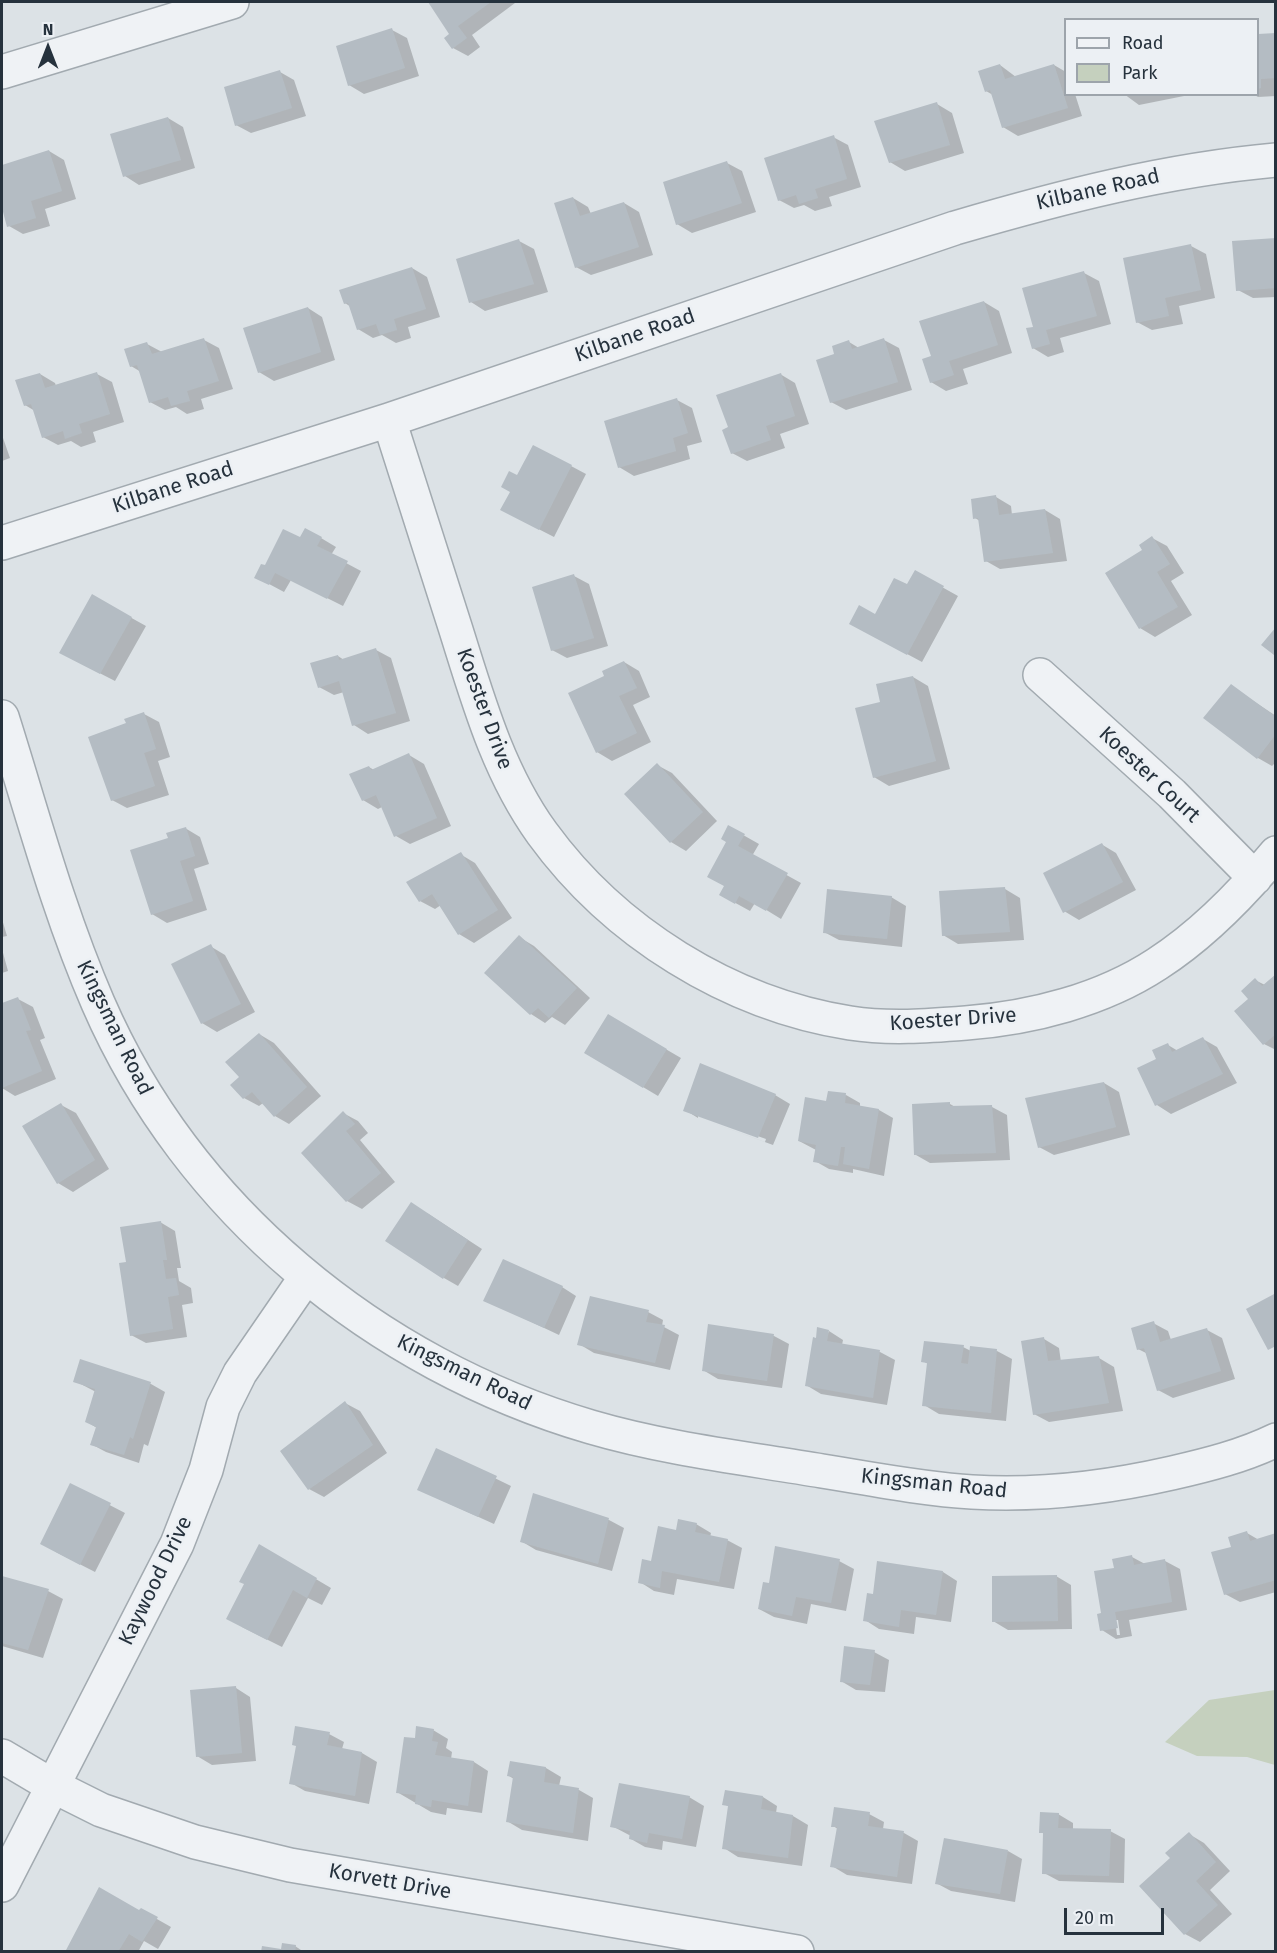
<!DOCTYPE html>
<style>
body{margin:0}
#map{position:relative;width:1277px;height:1953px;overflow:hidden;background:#dce2e6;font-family:"Fira Sans",sans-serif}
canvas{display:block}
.frame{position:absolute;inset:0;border:3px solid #26323d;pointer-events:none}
.legend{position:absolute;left:1064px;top:18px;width:195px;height:78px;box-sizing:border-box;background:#ecf0f4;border:2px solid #9da4ab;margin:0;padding:8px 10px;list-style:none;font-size:18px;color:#26323d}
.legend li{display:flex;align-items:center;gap:12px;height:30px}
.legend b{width:30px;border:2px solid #9da4ab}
.north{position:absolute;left:18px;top:18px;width:60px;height:60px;-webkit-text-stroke:4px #ecf0f4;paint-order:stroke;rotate:0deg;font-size:16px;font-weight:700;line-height:24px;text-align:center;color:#26323d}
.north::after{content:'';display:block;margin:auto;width:21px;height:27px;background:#26323d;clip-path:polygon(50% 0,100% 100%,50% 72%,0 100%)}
.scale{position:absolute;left:1064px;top:1908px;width:100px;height:27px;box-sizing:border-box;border:3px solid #26323d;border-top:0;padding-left:8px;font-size:18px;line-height:21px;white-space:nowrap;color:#26323d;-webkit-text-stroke:4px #ecf0f4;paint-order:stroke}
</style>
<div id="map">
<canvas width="1277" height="1953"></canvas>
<div class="frame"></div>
<ul class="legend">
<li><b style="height:8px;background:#eff2f5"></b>Road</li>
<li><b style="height:16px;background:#c5d0be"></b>Park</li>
</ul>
<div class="north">N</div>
<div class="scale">20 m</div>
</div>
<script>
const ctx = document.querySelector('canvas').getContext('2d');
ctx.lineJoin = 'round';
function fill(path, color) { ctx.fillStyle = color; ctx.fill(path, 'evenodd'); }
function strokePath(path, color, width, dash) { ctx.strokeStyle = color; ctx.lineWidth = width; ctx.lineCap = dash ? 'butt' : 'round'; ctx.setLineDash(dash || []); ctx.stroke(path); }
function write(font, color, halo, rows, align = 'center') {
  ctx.font = font + ' "Fira Sans",sans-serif'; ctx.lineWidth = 5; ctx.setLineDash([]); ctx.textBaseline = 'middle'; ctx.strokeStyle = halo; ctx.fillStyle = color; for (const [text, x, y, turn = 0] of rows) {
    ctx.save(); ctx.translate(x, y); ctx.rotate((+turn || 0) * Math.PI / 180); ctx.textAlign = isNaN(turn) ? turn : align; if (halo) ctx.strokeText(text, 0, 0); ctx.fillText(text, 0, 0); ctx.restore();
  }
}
fill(new Path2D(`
 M1275 1690V1765L1247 1757 1197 1756 1165 1742 1209 1700Z`), '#c5d0be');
fill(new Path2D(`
 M430 2H513L515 3 472 35 480 47 468 56 453 48 451 35Z
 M392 30 407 38 419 76 364 94 349 85Z
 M1276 35V96L1258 97 1253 94H1258V36Z
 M1000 65 1016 77 1054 65 1066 72V94H1075L1082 116 1018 136 1003 127 993 95 986 91Z
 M280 72 294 80 306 116 251 133 236 125Z
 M1124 94H1194L1139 105Z
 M937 104 952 113 964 153 905 171 890 162Z
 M168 118 183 127 195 168 139 185 125 176Z
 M833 137 848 145 861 187 829 197 832 206 815 211 804 205 794 208 779 200Z
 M49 151 64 160 76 199 45 209 50 226 23 234 9 226 2 203V167Z
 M727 163 742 171 756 212 692 233 677 224Z
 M573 198 588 207 591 214 624 203 639 212 653 255 591 275 576 267Z
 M1276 239V297L1253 298 1238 290Z
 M519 241 534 249 548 292 485 311 471 302Z
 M1191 246 1206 254 1215 298 1179 306 1183 324 1152 330 1137 322Z
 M412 268 427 277 440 317 408 327 411 338 396 343 382 335 373 338 358 329 351 307 345 303Z
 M1084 273 1099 281 1111 324 1060 338 1064 352 1048 357 1033 348Z
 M984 302 999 311 1012 353 963 369 968 384 946 391 931 382 933 357Z
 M308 308 322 317 335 360 274 381 259 372Z
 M204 340 219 348 233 389 201 399 204 409 187 414 176 407 165 410 150 402 141 372 131 366 147 344 162 352Z
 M884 340 899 348 912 390 846 410 831 402 836 355 849 342 859 348Z
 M40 374 55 383 56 386 97 374 112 382 124 422 93 432 96 442 81 447 71 441 58 445 43 437 35 411 25 405Z
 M780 374 795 383 809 424 780 434 785 448 747 461 732 453 730 428Z
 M677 400 692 408 702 442 687 446 690 459 634 476 619 467Z
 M2 435 10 458 2 461Z
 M571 466 586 474 554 537 517 518Z
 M996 497 1011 506 1012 515 1045 510 1060 519 1067 561 1000 569 986 561 980 521 975 518Z
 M321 538 336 547 331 555 361 571 343 606 291 580 284 592 256 577 300 539Z
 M1152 538 1167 546 1184 573 1171 581 1192 615 1155 637 1140 628Z
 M915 572 958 596 922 662 866 632 875 616 908 586Z
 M574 576 589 584 608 646 567 658 552 650Z
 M92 596 146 626 115 681 76 661Z
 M376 650 391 658 410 721 368 734 354 725 344 692 334 695 319 687 338 656 344 660Z
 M624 662 639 671 650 697 633 705 651 742 612 761 597 752 570 693 606 677Z
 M913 677 928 686 950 769 889 786 874 777 882 703Z
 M1231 686 1276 716V762L1272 766 1258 758Z
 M144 714 159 722 170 757 158 761 169 795 127 808 112 800Z
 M409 755 424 764 451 826 410 844 396 836 382 807 378 809 363 800 369 767 374 770Z
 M657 765 672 773 717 821 686 851 671 842 626 794Z
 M729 827 759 844 752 856 801 883 781 919 755 903 750 911 721 895 726 886Z
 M185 828 200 837 209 864 194 869 207 910 167 923 152 914 170 839Z
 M1101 844 1116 853 1136 890 1079 920 1064 911Z
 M460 854 475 863 512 918 474 943 459 934 441 905 435 909 420 901Z
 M1005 889 1020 898 1024 940 958 944 943 935Z
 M891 897 906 906 902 947 839 940 824 932Z
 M2 919 7 936 2 937Z
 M519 937 534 946 590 998 565 1025 552 1017 545 1023 531 1014Z
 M210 946 225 955 255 1012 217 1032 202 1023Z
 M2 949 8 971 2 973Z
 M1276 976V1050L1264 1044 1250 999 1255 980 1265 985Z
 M18 999 33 1007 45 1038 40 1040 56 1079 15 1096 2 1088V1005Z
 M609 1016 681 1058 658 1096 586 1053Z
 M259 1034 274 1043 321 1096 289 1124 275 1116 263 1103 259 1106 244 1098 241 1077Z
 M1203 1039 1217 1047 1237 1083 1171 1114 1157 1105 1158 1060 1168 1045 1178 1051Z
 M1104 1083 1119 1092 1130 1135 1054 1155 1039 1147Z
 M775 1095 790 1104 773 1145 699 1118 765 1142 766 1139 698 1115V1118L685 1110Z
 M846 1095 860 1103V1107L879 1110 893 1118 884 1176 853 1169V1173L829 1169 815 1161 816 1150 799 1141 827 1102Z
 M950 1104 957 1108 992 1107 1007 1115 1010 1160 930 1163 916 1155 914 1106Z
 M61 1105 76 1113 109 1169 73 1192 58 1183 24 1126Z
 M343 1113 358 1121 368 1133 360 1140 395 1182 362 1209 347 1201Z
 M427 1213 482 1249 458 1286 444 1278Z
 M160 1222 175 1231 181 1268H177L179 1281 191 1288 193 1303 182 1305 187 1337 146 1343 131 1335 127 1263Z
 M562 1287 576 1296 559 1335 485 1300Z
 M648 1312 663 1320 662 1326 679 1335 670 1370 594 1353 579 1344Z
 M1153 1323 1168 1331 1171 1340 1207 1330 1222 1338 1235 1379 1173 1398 1158 1390 1148 1354 1138 1349Z
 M709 1325 774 1336 789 1344 782 1388 718 1379 703 1370Z
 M829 1331 843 1340 842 1345 880 1352 895 1360 887 1405 821 1394 806 1385Z
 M1044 1339 1059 1348 1061 1362 1099 1358 1114 1367 1123 1411 1049 1422 1034 1414Z
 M963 1347 971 1351H997L1012 1359 1006 1421 939 1414 924 1405 928 1364 923 1361Z
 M81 1361 151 1384 165 1392 148 1446 144 1444 139 1463 106 1452 91 1444 97 1428 87 1422 96 1392 75 1381Z
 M345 1403 360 1411 387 1453 324 1497 309 1489Z
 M437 1450 511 1486 494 1524 419 1490Z
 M71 1485 125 1513 95 1572 56 1552Z
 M534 1495 609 1520 624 1528 612 1571 536 1550 521 1541Z
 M696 1524 711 1533 710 1537 727 1540 742 1548 734 1589 677 1579 674 1595 654 1591 640 1582 678 1531Z
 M1247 1533 1259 1540 1276 1535V1592L1240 1602 1225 1594 1233 1548Z
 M260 1546 331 1588 322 1605 308 1598 282 1647 242 1627 246 1584Z
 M1132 1557 1145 1564 1165 1561 1180 1569 1187 1610 1129 1620 1132 1636 1116 1639 1102 1630 1103 1614 1116 1569ZM1115 1620H1118L1120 1635H1117Z
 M839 1561 854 1569 846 1611 811 1604 807 1624 774 1617 759 1609Z
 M943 1572 957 1581 951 1622 916 1617 914 1634 879 1629 865 1620 874 1596Z
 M1056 1576 1071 1585 1072 1629 1008 1630 993 1621Z
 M2 1577 48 1591 63 1599 43 1658 2 1646Z
 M874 1652 889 1660 885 1692 856 1690 841 1681Z
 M236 1688 250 1697 256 1761 212 1765 197 1756Z
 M433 1730 448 1739 446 1748 452 1752 451 1759 474 1762 488 1771 482 1813 447 1808 446 1815 431 1812 397 1792 416 1740Z
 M329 1734 344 1742 342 1749 362 1753 377 1762 369 1804 305 1791 291 1783Z
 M511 1762 546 1768 561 1777 559 1786 579 1790 593 1798 588 1841 522 1830 507 1821 514 1779 509 1776Z
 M689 1797 704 1806 696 1847 663 1841 662 1850 645 1847 631 1839V1836L612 1826Z
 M763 1797 777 1806 776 1813 793 1816 808 1825 802 1866 738 1857 724 1848 730 1807 724 1804Z
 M869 1814 884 1822 883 1829 904 1833 918 1841 912 1884 847 1875 832 1866 838 1829 833 1826Z
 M1058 1814 1073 1823V1830L1110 1831 1125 1839 1124 1883 1059 1881 1044 1873 1045 1834 1040 1832Z
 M1189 1834 1204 1843 1230 1871 1210 1890 1232 1914 1200 1942 1185 1934 1172 1858Z
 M1008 1851 1022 1859 1015 1902 951 1891 936 1883Z
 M141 1910 171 1927 158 1949 144 1941 138 1952H67Z
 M295 1946 304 1952H262L283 1951Z`), '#0003');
fill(new Path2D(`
 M428 2H491L458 26 467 38 452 49 444 38 449 34Z
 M392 28 405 68 348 86 336 46Z
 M1276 33V78L1261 79V88L1258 89V34Z
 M1000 64 1005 79 1054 64 1068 108 1002 128 990 90 985 92 978 71Z
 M280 70 292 108 235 126 224 87Z
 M937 102 950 145 889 163 874 121Z
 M168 117 181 160 123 177 110 134Z
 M834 135 847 179 815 189 818 198 799 204 796 195 778 201 764 158Z
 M49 150 62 191 31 201 36 218 7 227 2 208V165Z
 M727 161 742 203 676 225 663 182Z
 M573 197 580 216 624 202 639 247 575 268 554 203Z
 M1276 238V288L1236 291 1232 241Z
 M519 239 534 284 469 303 456 259Z
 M1191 244 1201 290 1165 298 1169 316 1136 323 1123 258Z
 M412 267 426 309 394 319 397 330 380 335 376 324 357 330 348 303 344 304 339 290Z
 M1084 271 1097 316 1046 330 1050 344 1032 349 1026 328 1033 327 1022 288Z
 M984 301 998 345 949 361 954 375 930 383 922 359 931 356 919 321Z
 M308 307 321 352 258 373 243 328Z
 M204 338 219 381 187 391 190 401 171 406 168 397 149 403 137 365 130 367 124 349 147 342 152 354Z
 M884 338 898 382 830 403 816 360 834 354 832 346 849 340 852 349Z
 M97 372 110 414 79 424 82 433 65 439 63 431 42 438 31 404 24 406 15 380 40 373 45 388Z
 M781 373 795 416 766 426 771 440 731 454 722 430 728 427 716 395Z
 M677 398 688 433 673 438 676 451 618 468 604 421Z
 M533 445 572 465 539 530 500 510 510 492 501 487 509 471 517 475Z
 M996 495 999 515 1045 509 1053 553 984 562 978 518 973 519 971 499Z
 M305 528 322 537 317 546 348 561 327 599 275 573 269 585 254 578 261 564 265 565 283 529 300 537Z
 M1152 536 1170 564 1157 572 1178 607 1139 629 1105 573 1142 550 1139 545Z
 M915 570 944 586 907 655 849 624 859 605 875 614 894 578 907 584Z
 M574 574 594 638 551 651 532 587Z
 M92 594 132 617 100 674 59 653Z
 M1276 627V654L1274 655 1261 645Z
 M376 648 396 713 352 726 339 681 318 688 310 663 338 655 339 660Z
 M624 661 637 688 619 696 637 733 596 753 568 693 604 676 602 671Z
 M913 676 936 761 873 778 855 708 880 702 876 684Z
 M1231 684 1276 717V734L1257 759 1203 718Z
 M144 712 156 749 144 753 155 786 111 801 88 737 126 723 124 719Z
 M409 753 437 818 394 837 376 795 362 801 349 774 369 766 371 770Z
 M657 763 703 812 670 843 624 794Z
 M728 825 745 834 738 846 788 873 766 911 739 896 735 904 719 895 724 886 707 877 726 842 721 839Z
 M186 827 195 856 180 861 193 901 151 915 130 850 168 838 166 833Z
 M1102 843 1123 882 1063 913 1043 873Z
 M461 852 498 910 458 935 432 894 419 902 406 882Z
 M1005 887 1010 932 942 936 939 891Z
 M827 889 892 896 887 939 823 933Z
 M519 935 577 988 549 1018 538 1008 530 1015 484 973Z
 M211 944 241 1004 201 1024 171 964Z
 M1276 974V1034L1263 1045 1234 1011 1248 999 1241 991 1255 978 1262 986Z
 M18 997 31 1030 26 1031 42 1071 2 1088V1003Z
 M608 1014 667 1049 643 1088 584 1053Z
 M259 1033 307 1087 274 1117 252 1092 243 1099 230 1085 239 1077 225 1062Z
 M1203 1037 1223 1074 1155 1106 1137 1068 1156 1059 1152 1050 1168 1043 1172 1052Z
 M700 1063 776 1094 758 1138 683 1111Z
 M1104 1082 1116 1127 1038 1148 1025 1098Z
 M828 1091 846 1093 845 1103 879 1109 869 1169 843 1164 845 1147H841L838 1166 813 1162 816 1145 798 1141 805 1097 826 1101Z
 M950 1102V1106L992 1105 996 1153 914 1155 912 1104Z
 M61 1103 95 1160 57 1184 22 1126Z
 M343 1111 355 1124 346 1131 381 1173 346 1202 301 1153Z
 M411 1202 468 1240 443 1279 385 1241Z
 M161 1221 167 1260H163L166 1279 176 1278 179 1295 168 1297 173 1329 130 1336 119 1263 126 1262 120 1227Z
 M503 1259 563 1286 544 1328 483 1301Z
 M1276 1293V1346L1268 1350 1246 1309Z
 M590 1296 649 1310 646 1322 665 1325 655 1363 577 1345Z
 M1154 1321 1160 1342 1207 1328 1221 1371 1157 1391 1144 1348 1137 1350 1131 1328Z
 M708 1324 774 1334 767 1381 702 1371Z
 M817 1327 829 1330 827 1341 880 1350 873 1398 805 1386 813 1337 816 1338Z
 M1044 1337 1048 1361 1099 1356 1109 1403 1033 1415 1021 1341Z
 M924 1341 964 1345 961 1363 968 1364 970 1346 997 1349 991 1413 922 1406 927 1363 921 1362Z
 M80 1359 151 1382 133 1439 130 1437 124 1455 90 1445 96 1427 85 1422 95 1389 73 1382Z
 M345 1401 373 1445 308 1490 280 1451Z
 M436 1448 497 1476 478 1517 417 1490Z
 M70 1483 111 1503 80 1565 40 1544Z
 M533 1493 609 1518 598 1564 520 1542Z
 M678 1519 697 1523 695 1532 728 1539 719 1582 662 1571 660 1588 638 1583 642 1559 651 1561 658 1526 676 1530Z
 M1247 1531 1250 1541 1276 1533V1580L1224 1595 1211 1552 1231 1547 1228 1537Z
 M259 1544 317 1578 307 1598 293 1590 267 1640 226 1619 244 1584 239 1582Z
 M775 1546 840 1559 831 1603 796 1597 792 1616 758 1609 763 1582 769 1583Z
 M1132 1555 1134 1565 1165 1559 1172 1602 1115 1612 1118 1628 1100 1631 1097 1614 1101 1613 1094 1571 1114 1568 1112 1559Z
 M877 1561 943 1571 936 1615 901 1610 899 1627 863 1621 867 1593 873 1594Z
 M1057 1575 1058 1621 992 1622V1576Z
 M2 1576 49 1589 28 1650 2 1643Z
 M844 1646 875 1650 870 1685 840 1682Z
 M236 1686 242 1753 196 1757 190 1690Z
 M295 1726 330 1732 327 1745 362 1752 355 1796 289 1784 296 1746 292 1745Z
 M416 1726 434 1729 432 1741 438 1742 435 1755 474 1761 468 1806 432 1800 431 1807 415 1804 416 1795 396 1793 404 1737 415 1738Z
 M510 1761 546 1767 544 1782 579 1788 573 1833 506 1822 513 1777 507 1776Z
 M619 1783 690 1796 682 1839 649 1833 647 1843 629 1839 630 1831 610 1827Z
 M725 1790 763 1796 761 1809 793 1815 788 1858 722 1849 728 1806 722 1805Z
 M834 1807 870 1812 868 1826 904 1831 897 1877 830 1867 837 1827H831Z
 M1040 1812 1059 1813 1058 1828 1111 1829 1109 1876 1042 1874 1043 1833H1039Z
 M1189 1832 1216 1862 1196 1881 1218 1905 1184 1935 1139 1886 1170 1858 1165 1853Z
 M944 1838 1008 1850 1000 1894 935 1884Z
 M99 1887 139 1910 141 1908 158 1917 142 1942 129 1934 118 1952H65Z
 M282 1943 296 1945 295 1952H261L262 1946 281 1949Z`), '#b4bcc3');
const minor = new Path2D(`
 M2 72 232 2
 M389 420C411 490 434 560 456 630 478 700 498 772 542 833 614 932 729 1004 850 1023 888 1029 928 1026 966 1023 1032 1018 1102 1000 1157 964 1202 935 1242 894 1276 853
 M2 543 389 420 955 228C1061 197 1165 170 1276 160
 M1040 675 1172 794 1255 878
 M2 717C32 812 58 911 98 1003 188 1210 376 1364 591 1427 666 1449 745 1458 822 1471 872 1479 922 1489 972 1492 1039 1496 1106 1488 1172 1473 1207 1465 1243 1456 1276 1440
 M2 1756 51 1785 101 1810 195 1842 290 1865 797 1952
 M2 1885 177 1544 206 1470 223 1407 240 1373 306 1277`);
strokePath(minor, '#a2aab0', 36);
strokePath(minor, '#eff2f5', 33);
write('21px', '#26323d', '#ecf0f4', [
 ["Kilbane Road",1098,190,-13],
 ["Kilbane Road",635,336,-19],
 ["Kilbane Road",173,488,-18],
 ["Koester Drive",484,709,70],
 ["Koester Court",1149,775,43],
 ["Koester Drive",953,1020,-4],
 ["Kingsman Road",114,1028,64],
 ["Kingsman Road",464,1373,26],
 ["Kingsman Road",934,1484,6],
 ["Kaywood Drive",156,1581,-64],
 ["Korvett Drive",390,1882,10]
]);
</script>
